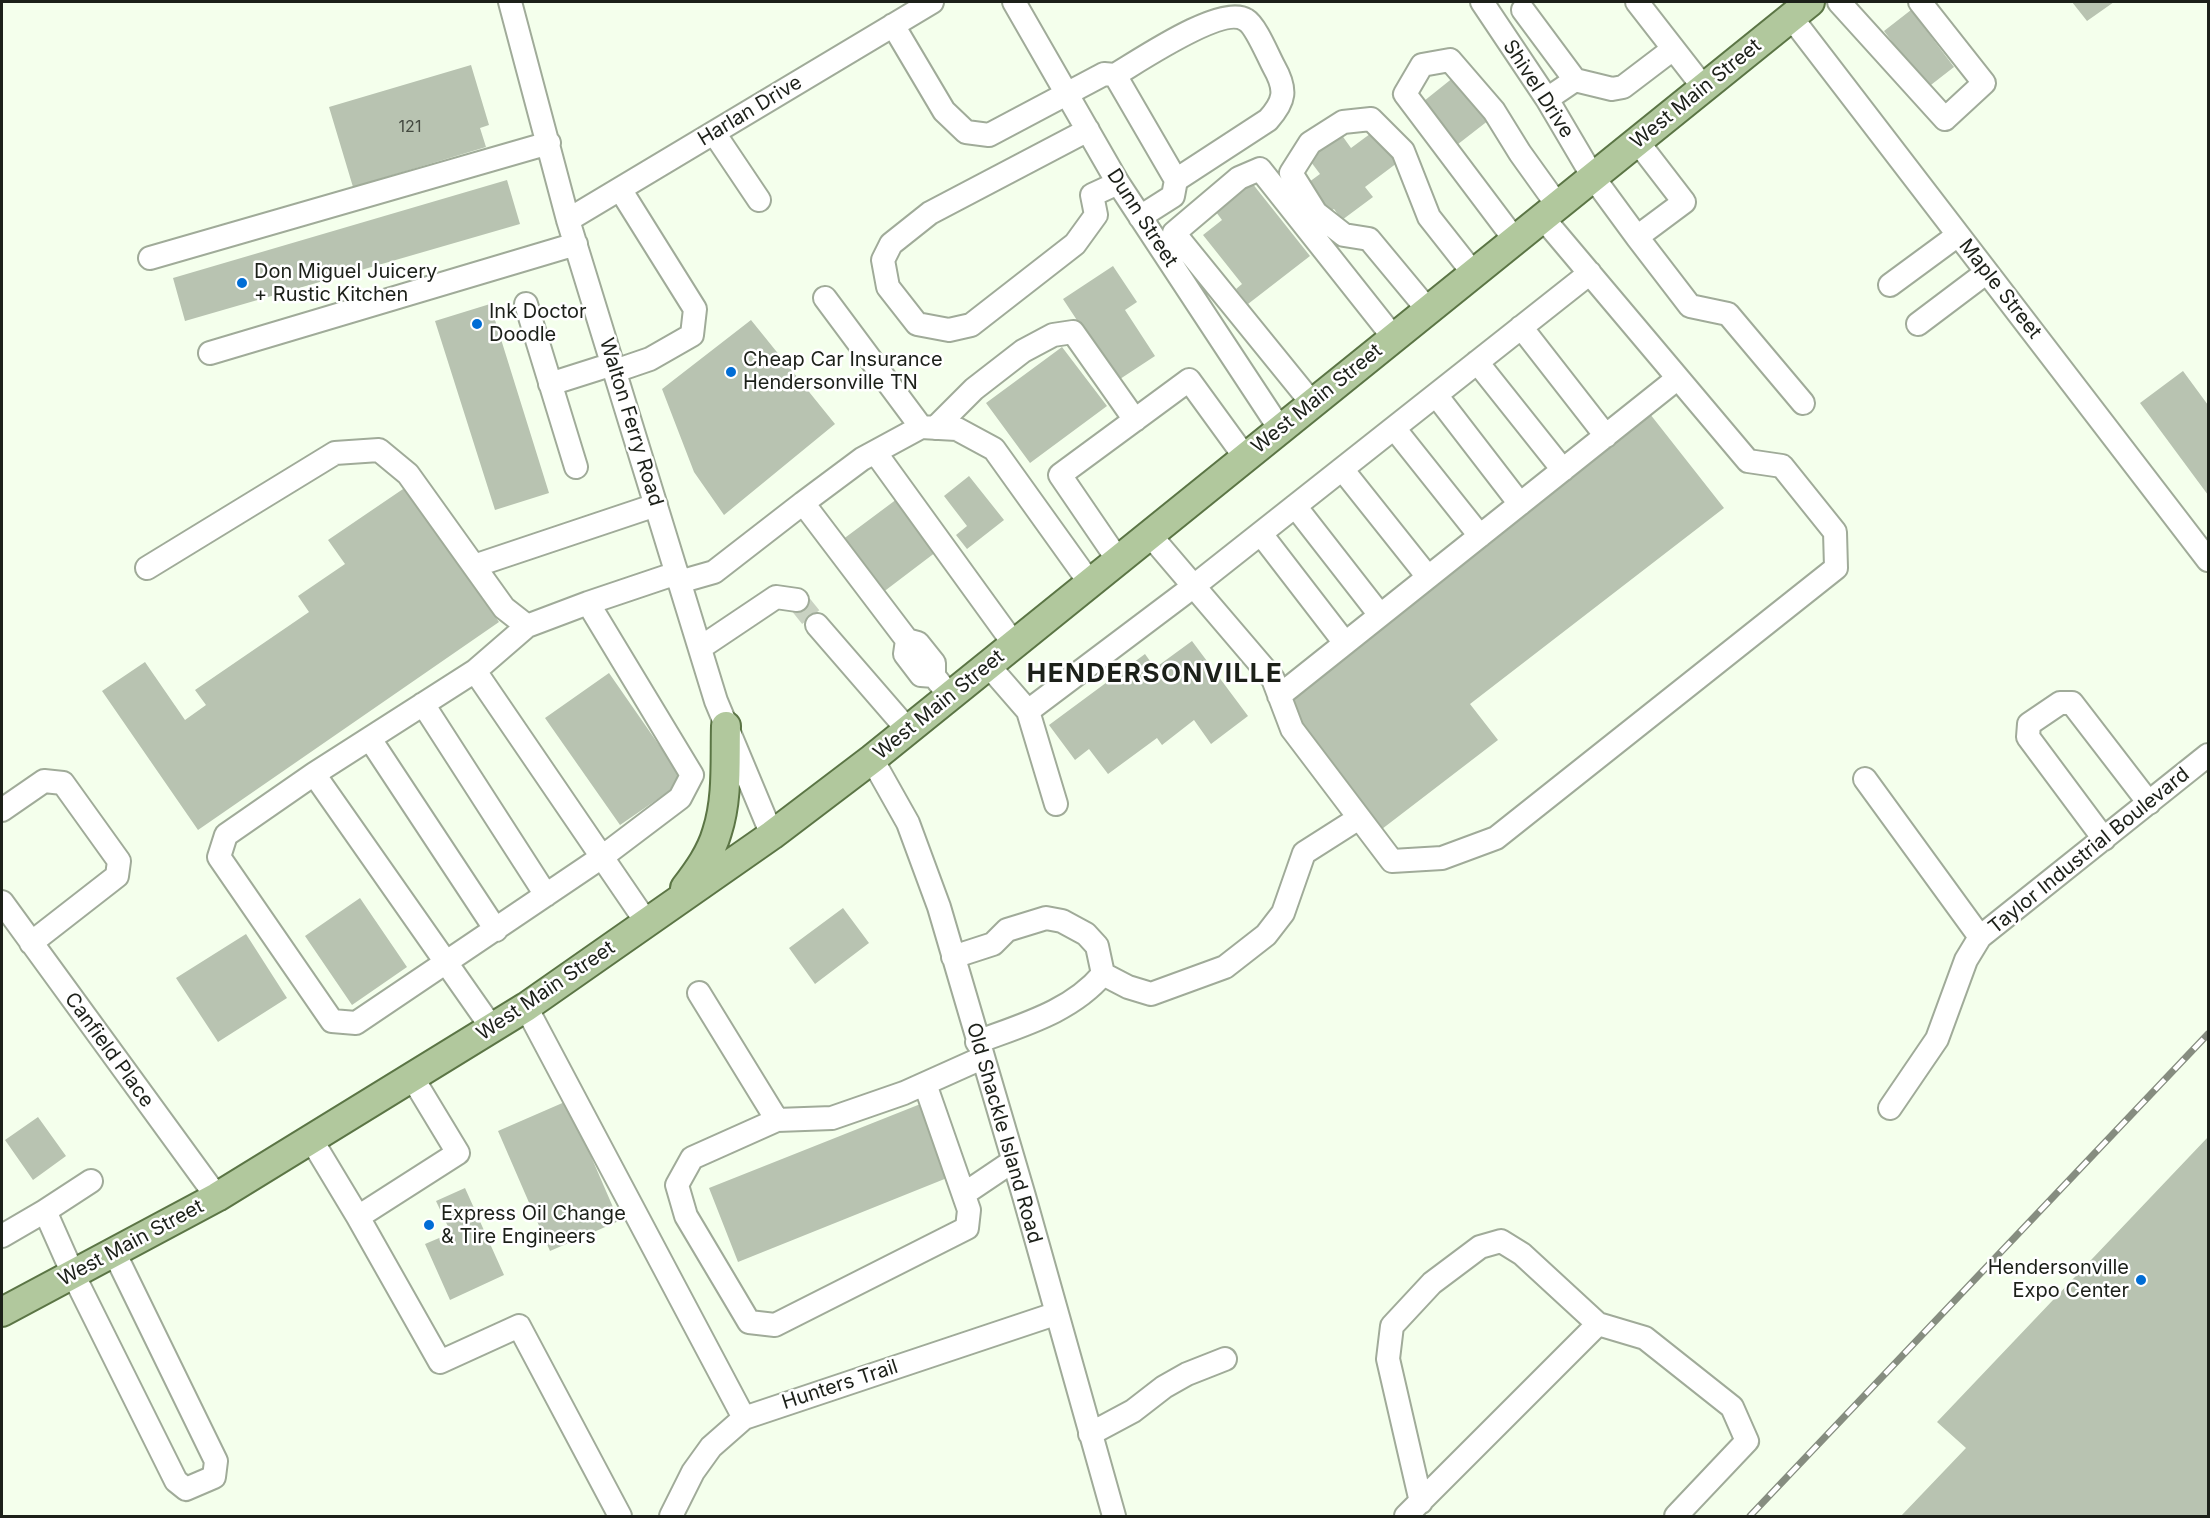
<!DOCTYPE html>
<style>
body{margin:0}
#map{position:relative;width:2210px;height:1518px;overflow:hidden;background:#f4ffec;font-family:Inter,sans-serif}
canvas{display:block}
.frame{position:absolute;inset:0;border:3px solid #1c2019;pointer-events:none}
</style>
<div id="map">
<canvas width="2210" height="1518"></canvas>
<div class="frame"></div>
</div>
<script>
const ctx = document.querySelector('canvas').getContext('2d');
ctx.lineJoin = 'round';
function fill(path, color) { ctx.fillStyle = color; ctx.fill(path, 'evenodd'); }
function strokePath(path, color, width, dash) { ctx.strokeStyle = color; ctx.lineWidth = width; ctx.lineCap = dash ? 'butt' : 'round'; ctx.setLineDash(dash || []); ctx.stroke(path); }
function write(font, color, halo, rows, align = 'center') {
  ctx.font = font + ' Inter,sans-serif'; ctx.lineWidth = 5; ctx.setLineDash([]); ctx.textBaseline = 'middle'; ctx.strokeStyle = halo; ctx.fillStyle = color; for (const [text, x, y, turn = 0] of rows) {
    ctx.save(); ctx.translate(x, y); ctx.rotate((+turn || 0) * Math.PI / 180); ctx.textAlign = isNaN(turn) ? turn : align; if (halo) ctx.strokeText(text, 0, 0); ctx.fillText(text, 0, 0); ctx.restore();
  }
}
fill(new Path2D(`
 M2072 2H2114L2087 21Z
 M1911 10 1954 67 1927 88 1884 31Z
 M471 65 489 125 480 128 486 147 353 187 329 107Z
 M1454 77 1489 120 1453 148 1419 105Z
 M1374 131 1397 163 1365 187 1373 197 1342 220 1334 209 1326 214 1305 185 1320 174 1308 158 1341 134 1351 148Z
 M507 180 520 224 185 321 173 278Z
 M1252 183 1310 256 1248 304 1236 289 1242 284 1203 235 1222 220 1216 212Z
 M1113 266 1137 302 1125 310 1155 356 1117 381 1063 299Z
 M490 304 549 493 495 510 435 321Z
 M751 320 835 424 724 515 694 472 662 389Z
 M1062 347 1107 406 1030 463 986 403Z
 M2183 371 2208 405V495L2140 403Z
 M1650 414 1724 508 1470 704 1498 740 1382 829 1282 700Z
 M969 476 1004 520 967 549 956 535 967 526 944 496Z
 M406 487 499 622 198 830 102 691 145 662 185 720 206 705 195 690 309 612 298 596 345 564 328 540Z
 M897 499 936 552 882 593 842 540Z
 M1192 641 1248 716 1211 744 1194 720 1162 745 1157 738 1108 774 1089 749 1075 760 1049 725 1145 654 1155 668Z
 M609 673 684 781 620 825 545 718Z
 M360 898 407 967 352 1005 305 936Z
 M843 908 869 943 815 984 789 948Z
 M246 934 287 998 218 1042 176 978Z
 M567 1101 619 1221 550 1251 498 1131Z
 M923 1103 952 1176 738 1262 709 1188Z
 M38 1117 66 1156 33 1180 5 1140Z
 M2208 1137V1516H1901L1966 1448 1937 1422Z
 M465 1188 504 1275 450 1300 425 1244 451 1233 436 1201Z`), '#b8c3b1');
strokePath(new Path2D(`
 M797 600 817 625`), '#c9d2c2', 22, [22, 11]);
const minor = new Path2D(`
 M510 2 568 220 716 701 772 835
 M1014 2 1118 183 1280 429
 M1482 2 1547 99 1593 177 1637 237 1684 202 1637 141
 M1637 2 1704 88
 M1839 2 1945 119 1984 83 1920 2
 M1523 10 1575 80
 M1791 17 2208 560
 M893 25 944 111 966 132 989 135 1104 74 1115 75 1176 180 1173 196 1140 217
 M1115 75C1139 61 1222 4 1246 20 1256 26 1268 56 1274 67 1287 90 1285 101 1268 120L1176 180
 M1547 99 1575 80 1612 89 1623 87 1673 49
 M1088 130 930 213 891 244 883 260 888 287 917 324 949 330 971 325 1075 244 1096 215 1092 195 1118 183
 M714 133 759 200
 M568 220 932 2
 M1637 237 1690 306 1728 314 1803 403
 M1515 240 1405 94 1422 65 1450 60 1494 111 1520 153 1558 206
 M150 258 549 143
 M1890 285 1958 235
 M825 298 921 427
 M526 304 576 467
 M1428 310 1369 239 1344 235 1316 213 1291 173 1310 143 1343 122 1371 119 1403 151 1429 217 1474 274
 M1918 324 1987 272
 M1521 327 1606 436
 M210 353 576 244
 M1477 362 1563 470
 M615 371 650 359 692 335 695 309 620 189
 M550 384 613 364
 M1436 395 1520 504
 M1312 403 1174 233 1239 178 1260 169 1394 338
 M935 428 974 389 1023 351 1053 335 1073 332 1135 420
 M1394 428 1480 536
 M875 452 1014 644
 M1342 469 1428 577
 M803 503 862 459 921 427 957 429 994 449 1090 583
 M1295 506 1380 615
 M1261 534 1345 643
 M1150 535 1273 679 1292 729 1392 861 1442 858 1496 838 1836 568 1835 532 1782 466 1748 461 1543 218
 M1118 560 1060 475 1189 380 1245 457
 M474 566 656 505
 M147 568 335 453 379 450 408 474 504 608 527 626
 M679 582 714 572 803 503 907 640 918 643 934 663V676L950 696
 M588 603 677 573
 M817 625 908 730
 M907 640 905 654 921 675 934 676
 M700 648 776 597 797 600
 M988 665 1028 711 1194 586 1590 273
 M1279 696 1678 378
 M423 704 546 895
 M1028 711 1056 804
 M370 739 496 930
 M872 759 908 823 939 907 1024 1196 1114 1516
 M314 774 226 835 219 857 332 1021 356 1023 602 857 680 798 692 775 588 603 527 626 475 671
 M1865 779 1980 937
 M2 810 44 781 63 783 119 861 117 876 31 943
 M2104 839 2028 737 2029 724 2060 703H2072L2149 803
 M2 902 217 1197
 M953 957 993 944 1007 930 1046 918 1062 921 1086 934 1097 946 1103 974 1128 987 1151 994 1225 967 1266 935 1283 913 1304 853 1359 818
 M699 993 777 1120
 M526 1007 744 1418
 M492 1028 314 774 475 671 647 923
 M977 1042C1022 1025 1071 1012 1103 974
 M925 1084 969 1210 967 1228 775 1325 749 1322 686 1216 677 1185 692 1158 777 1120 832 1118 904 1093 982 1058
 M1890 1108 1937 1039 1966 960 1980 937 2208 755
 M311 1139 358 1217 440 1362 519 1326 620 1516
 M964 1194 1013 1161
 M45 1211 91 1181
 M358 1217 458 1153 412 1077
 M2 1236 45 1211 73 1274 176 1481 186 1489 214 1477 216 1461 114 1252
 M1090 1434 1133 1411 1164 1387 1187 1374 1225 1359
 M1421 1502 1388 1359 1392 1326 1432 1283 1480 1247 1501 1241 1522 1254 1598 1324
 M671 1516 693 1472 711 1447 744 1418 1055 1314
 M1406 1516 1598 1324 1645 1338 1732 1407 1747 1441 1676 1516`);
const major = new Path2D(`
 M685 888C698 871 711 853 717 832 728 798 725 761 726 726
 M2 1312 217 1197 526 1007 772 835 872 759 1810 2`);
strokePath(minor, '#a0ab99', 26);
strokePath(major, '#5b7545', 32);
strokePath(minor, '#fff', 22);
strokePath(major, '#b1c89d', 28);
const rail = new Path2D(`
 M1750 1516 2208 1034`);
strokePath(rail, '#868d80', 7);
strokePath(rail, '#fff', 4.5, [14]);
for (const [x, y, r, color] of [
 [242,283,6,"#006dd5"],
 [477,324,6,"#006dd5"],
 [731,372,6,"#006dd5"],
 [429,1225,6,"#006dd5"],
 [2141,1280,6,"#006dd5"]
]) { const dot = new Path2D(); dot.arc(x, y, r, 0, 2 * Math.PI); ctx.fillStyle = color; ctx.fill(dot); strokePath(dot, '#fff', 2); }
write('16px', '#43493f', null, [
 ["121",410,127]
]);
write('20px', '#1c2019', '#fff', [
 ["Shivel Drive",1538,89,57],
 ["West Main Street",1696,94,-39],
 ["Harlan Drive",750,111,-31],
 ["Dunn Street",1142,218,57],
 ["Maple Street",2000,289,52],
 ["West Main Street",1317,399,-39],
 ["Walton Ferry Road",631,422,73],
 ["West Main Street",939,705,-39],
 ["Taylor Industrial Boulevard",2089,851,-39],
 ["West Main Street",546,991,-34],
 ["Canfield Place",109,1050,54],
 ["Old Shackle Island Road",1004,1133,74],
 ["West Main Street",131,1243,-28],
 ["Hunters Trail",840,1385,-18]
]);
write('20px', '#1c2019', '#fff', [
 ["Don Miguel Juicery",254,272],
 ["+ Rustic Kitchen",254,295],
 ["Ink Doctor",489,312],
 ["Doodle",489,335],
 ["Cheap Car Insurance",743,360],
 ["Hendersonville TN",743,383],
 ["Express Oil Change",441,1214],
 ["& Tire Engineers",441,1237],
 ["Hendersonville",2129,1268,"right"],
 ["Expo Center",2129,1291,"right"]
], 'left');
ctx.letterSpacing = '1.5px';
write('bold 26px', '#1c2019', '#fff', [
 ["HENDERSONVILLE",1155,674]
]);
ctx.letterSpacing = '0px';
</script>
